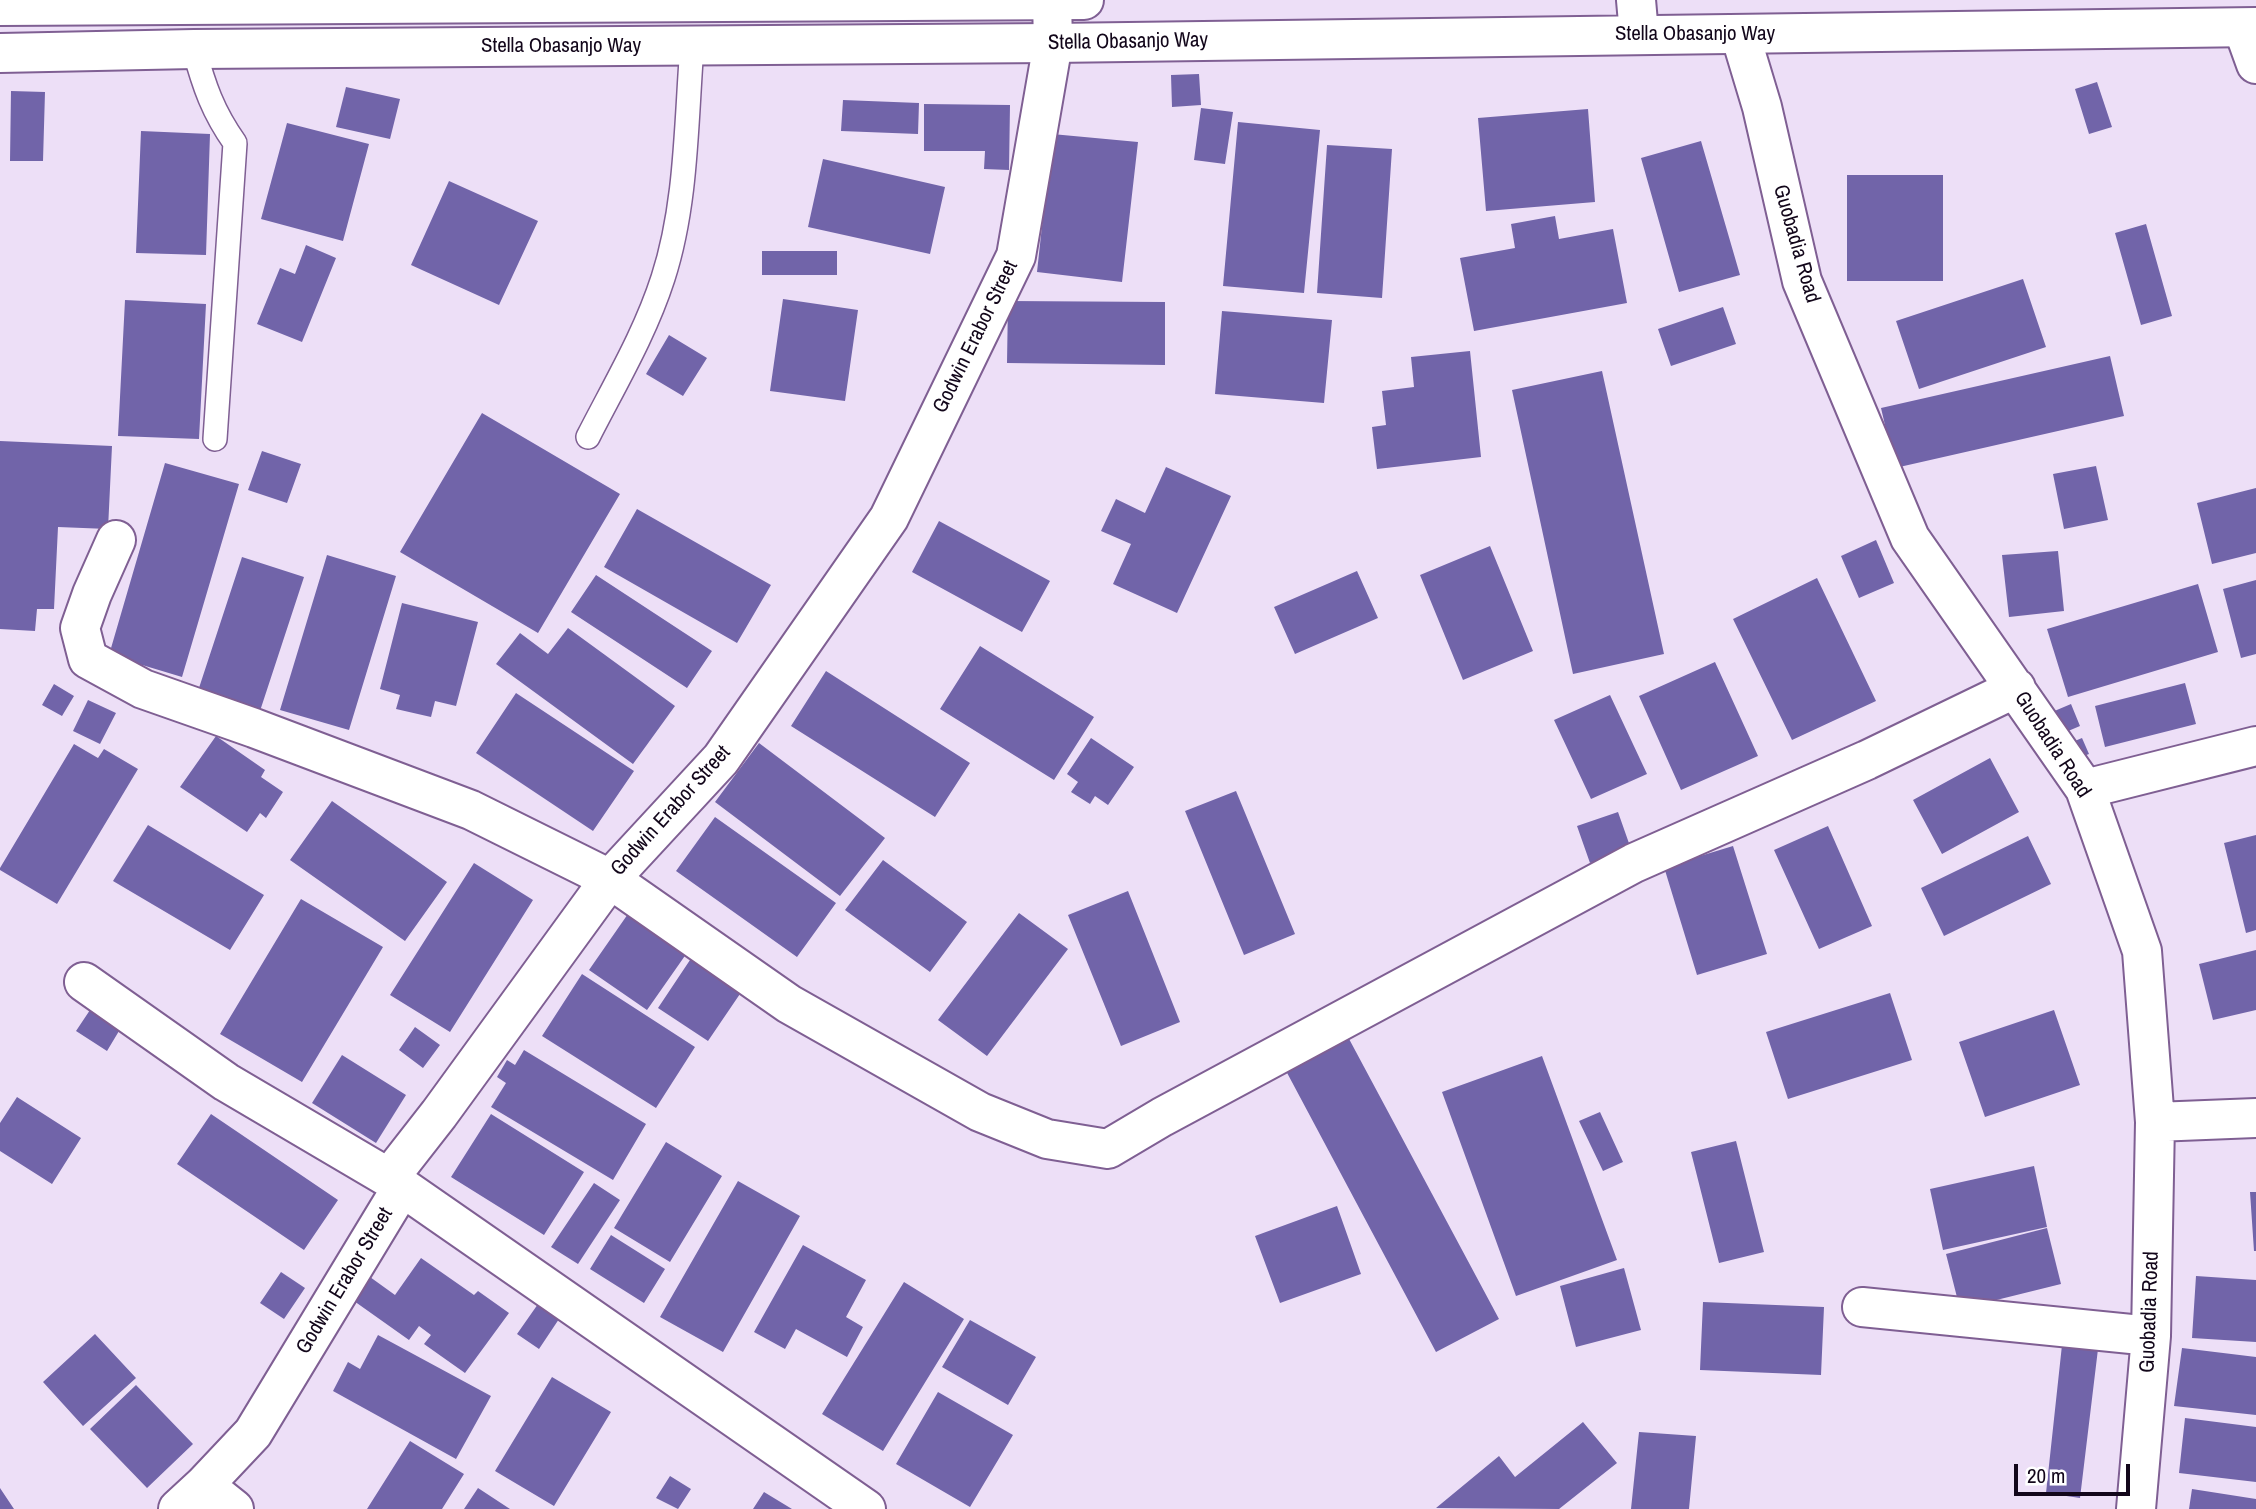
<!DOCTYPE html>
<style>
body{margin:0}
#map{position:relative;width:2256px;height:1509px;overflow:hidden;background:#eddff7;font-family:"Archivo Narrow",sans-serif}
canvas{display:block}
.scale{position:absolute;left:2014px;top:1464px;width:116px;height:32px;box-sizing:border-box;border:4px solid #12061a;border-top:0;padding-left:9px;font-size:21px;line-height:24px;white-space:nowrap;color:#12061a;-webkit-text-stroke:5px #fff;paint-order:stroke}
</style>
<div id="map">
<canvas width="2256" height="1509"></canvas>
<div class="scale">20 m</div>
</div>
<script>
const ctx = document.querySelector('canvas').getContext('2d');
ctx.lineJoin = 'round';
function fill(path, color) { ctx.fillStyle = color; ctx.fill(path, 'evenodd'); }
function strokePath(path, color, width, dash) { ctx.strokeStyle = color; ctx.lineWidth = width; ctx.lineCap = dash ? 'butt' : 'round'; ctx.setLineDash(dash || []); ctx.stroke(path); }
function write(font, color, halo, rows, align = 'center') {
  ctx.font = font + ' "Archivo Narrow",sans-serif'; ctx.lineWidth = 5; ctx.setLineDash([]); ctx.textBaseline = 'middle'; ctx.strokeStyle = halo; ctx.fillStyle = color; for (const [text, x, y, turn = 0] of rows) {
    ctx.save(); ctx.translate(x, y); ctx.rotate((+turn || 0) * Math.PI / 180); ctx.textAlign = isNaN(turn) ? turn : align; if (halo) ctx.strokeText(text, 0, 0); ctx.fillText(text, 0, 0); ctx.restore();
  }
}
fill(new Path2D(`
 M1199 74 1201 105 1172 107 1171 75Z
 M2097 82 2112 127 2089 134 2075 89Z
 M346 87 400 99 390 139 336 127Z
 M11 91 45 92 43 161H10Z
 M843 100 919 103 918 134 841 131Z
 M924 104 1010 105 1009 170 984 169 985 151H924Z
 M1201 108 1233 112 1225 164 1194 160Z
 M1588 109 1595 202 1486 211 1478 118Z
 M1238 122 1320 130 1304 293 1223 286Z
 M287 123 369 144 343 241 261 219Z
 M141 131 210 134 206 255 136 253Z
 M1052 134 1138 142 1122 282 1037 272Z
 M1701 141 1740 275 1679 292 1641 158Z
 M1327 145 1392 149 1382 298 1317 293Z
 M823 159 945 187 930 254 808 227Z
 M1847 175H1943V281H1847Z
 M449 181 538 221 499 305 411 265Z
 M1555 216 1559 239 1613 229 1627 303 1474 331 1460 258 1515 248 1511 224Z
 M2146 224 2172 316 2141 325 2115 233Z
 M306 245 336 258 302 342 257 324 280 268 295 274Z
 M762 251H837V275H762Z
 M2023 279 2046 347 1919 389 1896 321Z
 M783 299 858 310 845 401 770 391Z
 M125 300 206 304 199 439 118 436Z
 M1008 301 1165 302V365L1007 363Z
 M1723 307 1736 344 1671 366 1658 329Z
 M1222 311 1332 320 1324 403 1215 394Z
 M669 335 707 358 683 396 646 374Z
 M1470 351 1481 457 1377 469 1372 427 1386 425 1382 391 1414 387 1411 357Z
 M2110 356 2124 416 1895 468 1881 408Z
 M1602 371 1664 654 1573 674 1512 390Z
 M482 413 620 494 538 633 400 552Z
 M0 441 112 446 108 529 58 527 54 609H37L35 631 0 629Z
 M262 451 301 464 287 503 248 490Z
 M165 463 239 484 182 677 109 655Z
 M2096 466 2108 520 2064 529 2053 474Z
 M1166 467 1231 496 1177 613 1113 584 1131 544 1101 531 1116 499 1145 513Z
 M2256 488V553L2212 564 2197 503Z
 M637 509 771 585 737 643 604 567Z
 M939 521 1050 581 1022 632 912 572Z
 M1876 540 1894 583 1859 598 1841 556Z
 M1490 546 1533 651 1463 680 1420 575Z
 M2058 551 2064 611 2009 617 2002 555Z
 M327 555 396 576 349 730 280 710Z
 M242 557 304 577 259 714 197 694Z
 M1357 571 1378 618 1295 654 1274 607Z
 M596 575 712 651 687 688 571 612Z
 M1817 578 1876 701 1792 740 1733 619Z
 M2256 580V654L2241 658 2223 589Z
 M2198 584 2218 652 2068 697 2047 629Z
 M402 603 478 622 456 706 435 701 431 717 396 709 400 695 380 689Z
 M568 628 675 706 633 764 496 664 520 633 548 654Z
 M980 646 1094 717 1054 780 940 709Z
 M1715 662 1758 756 1681 790 1639 696Z
 M826 671 970 763 935 817 791 726Z
 M2185 683 2196 724 2105 747 2095 706Z
 M54 684 74 696 62 716 42 705Z
 M516 693 634 771 593 831 476 753Z
 M1610 695 1647 774 1591 799 1554 720Z
 M88 700 116 713 100 744 73 731Z
 M2071 704 2080 726 2054 737 2045 715Z
 M216 736 265 770 261 777 283 792 266 818 260 813 247 832 180 787Z
 M1091 738 1134 767 1108 805 1095 796 1090 804 1071 792 1078 782 1067 774Z
 M2082 738 2089 754 2070 761 2063 746Z
 M759 743 885 838 840 896 715 802Z
 M74 744 98 758 104 749 138 769 57 904 0 870V868Z
 M1990 758 2019 812 1942 854 1913 800Z
 M1236 791 1295 934 1244 955 1185 811Z
 M332 801 447 882 405 941 290 860Z
 M1618 812 1631 849 1590 863 1577 826Z
 M715 817 836 903 797 957 676 871Z
 M148 825 264 895 230 950 113 881Z
 M1828 826 1872 926 1819 949 1774 850Z
 M2256 835V930L2246 933 2224 843Z
 M2028 836 2051 884 1944 936 1921 888Z
 M1733 846 1767 954 1697 975 1664 867Z
 M883 860 967 922 930 972 845 910Z
 M474 863 533 900 450 1032 390 995Z
 M1128 891 1180 1022 1121 1046 1068 915Z
 M301 899 383 947 302 1082 220 1034Z
 M630 911 689 950 647 1010 589 970Z
 M1019 913 1068 949 987 1056 938 1020Z
 M2256 950V1010L2213 1020 2199 964Z
 M694 954 744 988 708 1041 658 1008Z
 M582 974 695 1047 656 1108 542 1036Z
 M1890 993 1912 1060 1788 1099 1766 1032Z
 M92 1007 122 1026 107 1051 76 1031Z
 M2054 1010 2080 1085 1985 1117 1959 1042Z
 M415 1027 440 1045 423 1068 399 1050Z
 M1348 1037 1499 1319 1436 1352 1285 1069Z
 M524 1050 646 1124 613 1180 491 1107 506 1083 497 1077 507 1060 515 1065Z
 M342 1055 406 1095 376 1143 312 1103Z
 M1542 1056 1617 1260 1516 1296 1442 1092Z
 M17 1097 81 1138 52 1184 0 1151V1123Z
 M1600 1112 1623 1162 1603 1171 1579 1121Z
 M211 1114 338 1200 304 1250 177 1164Z
 M491 1114 584 1172 544 1235 451 1177Z
 M1736 1141 1764 1252 1719 1263 1691 1152Z
 M666 1142 722 1176 670 1262 614 1228Z
 M2034 1166 2047 1227 1943 1250 1930 1189Z
 M738 1181 800 1216 723 1352 660 1317Z
 M594 1183 620 1200 578 1264 551 1247Z
 M2250 1192H2256V1251H2254Z
 M1337 1206 1361 1274 1280 1303 1255 1236Z
 M2047 1228 2061 1284 1960 1309 1946 1254Z
 M611 1235 665 1269 644 1303 590 1269Z
 M803 1245 866 1280 846 1317 863 1327 847 1357 796 1329 785 1349 754 1332Z
 M421 1258 474 1295 478 1291 509 1313 465 1373 424 1344 431 1335 419 1326 409 1340 354 1301 370 1277 395 1295Z
 M1624 1268 1641 1330 1576 1347 1560 1286Z
 M281 1272 305 1288 284 1319 260 1303Z
 M2196 1276 2256 1280V1342L2192 1338Z
 M904 1282 964 1319 883 1451 822 1414Z
 M1703 1302 1824 1307 1821 1375 1700 1370Z
 M538 1304 559 1319 539 1349 517 1334Z
 M970 1320 1036 1357 1008 1405 942 1367Z
 M95 1334 136 1378 83 1426 43 1382Z
 M378 1335 491 1396 456 1459 333 1391 348 1362 360 1369Z
 M2062 1345 2098 1349 2080 1498 2046 1493Z
 M2182 1348 2256 1357V1415L2174 1406Z
 M552 1377 611 1412 554 1506 495 1471Z
 M136 1385 193 1444 147 1488 90 1429Z
 M938 1392 1013 1435 970 1507 896 1464Z
 M2185 1418 2256 1427V1482L2179 1473Z
 M1583 1422 1617 1463 1559 1509 1436 1508 1499 1456 1515 1477Z
 M1639 1432 1696 1436 1689 1509H1631Z
 M410 1441 464 1474 442 1509H367Z
 M670 1476 691 1489 678 1509 656 1498Z
 M0 1488 14 1509H0Z
 M478 1488 510 1509H464Z
 M2192 1489 2256 1499V1509H2189Z
 M764 1492 792 1509H753Z`), '#7164a9');
const lane = new Path2D(`
 M194 49C204 86 213 112 235 143L215 439
 M588 437C615 384 645 334 663 278 687 204 686 122 692 46`);
const street = new Path2D(`
 M2243 28 2256 64
 M1740 34 1762 107 1802 281 1910 538 2085 789 2142 951 2155 1122 2151 1336 2136 1509
 M116 540 92 594 80 628 88 659 143 689 254 728 471 810 610 879 789 1004 980 1112 1047 1139 1108 1149 1162 1117 1634 863 1867 760 2016 688
 M2085 789 2256 746
 M84 982 226 1082 389 1178
 M2155 1122 2256 1118
 M402 1187 866 1509
 M1862 1307 2151 1336
 M204 1485 234 1509
 M178 1509 204 1485 253 1433 402 1187 389 1178 439 1114 610 879 721 759 889 518 1016 256 1053 43 1052 0`);
const secondary = new Path2D(`
 M1636 0 1639 34
 M0 6 1084 0
 M0 53 194 49 1053 43 2256 27`);
strokePath(lane, '#7f5f93', 26);
strokePath(street, '#7f5f93', 42);
strokePath(secondary, '#7f5f93', 42);
strokePath(lane, '#fff', 23);
strokePath(street, '#fff', 38);
strokePath(secondary, '#fff', 38);
write('21px', '#12061a', '#fff', [
 ["Stella Obasanjo Way",1695,34],
 ["Stella Obasanjo Way",1128,42,-1],
 ["Stella Obasanjo Way",561,46],
 ["Guobadia Road",1796,244,74],
 ["Godwin Erabor Street",976,337,-64],
 ["Guobadia Road",2052,745,57],
 ["Godwin Erabor Street",671,811,-48],
 ["Godwin Erabor Street",345,1281,-59],
 ["Guobadia Road",2150,1312,-88]
]);
</script>
